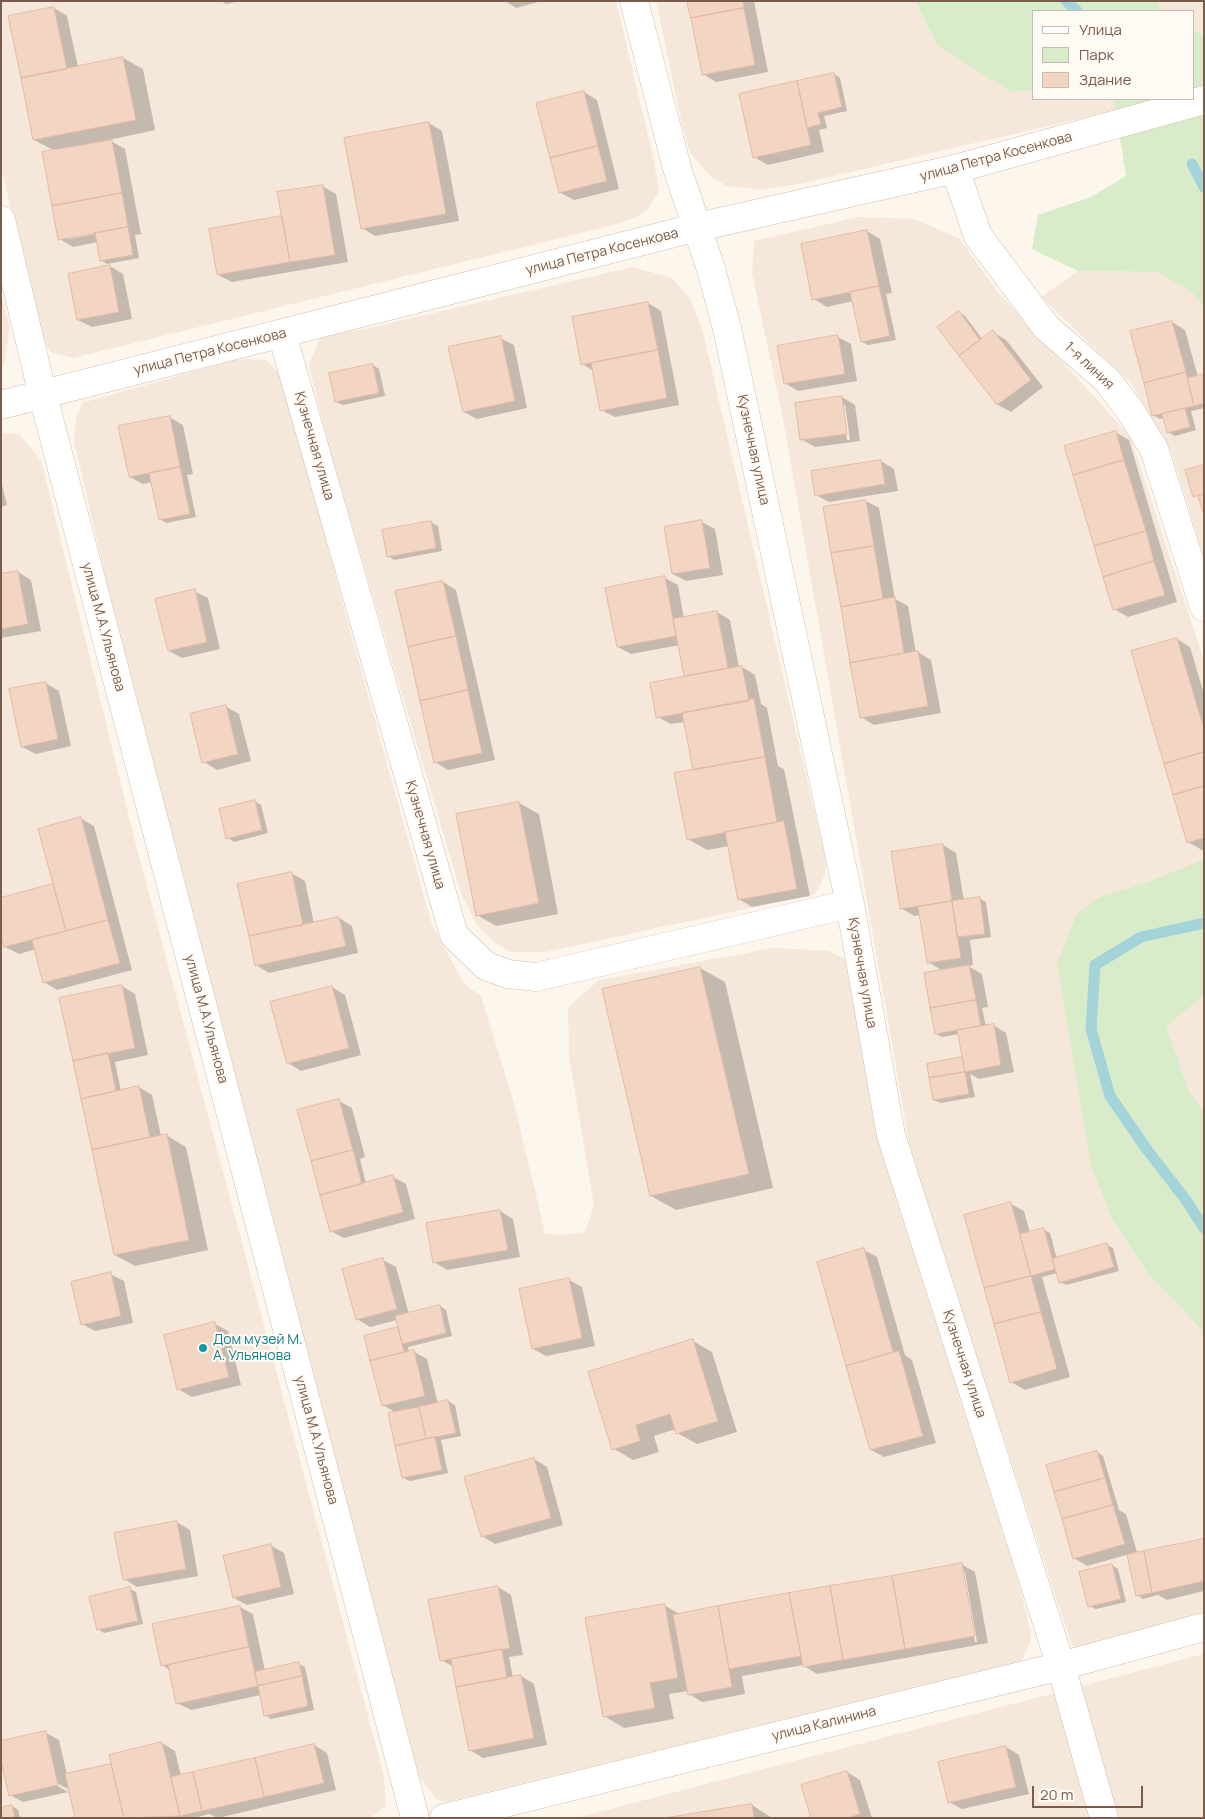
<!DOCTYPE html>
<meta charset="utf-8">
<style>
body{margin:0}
#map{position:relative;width:1205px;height:1819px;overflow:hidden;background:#fdf6ec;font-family:Manrope,sans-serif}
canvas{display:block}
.frame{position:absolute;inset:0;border:2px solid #7a5c4d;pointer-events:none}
.legend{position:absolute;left:1032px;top:10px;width:162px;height:90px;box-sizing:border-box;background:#fffaf3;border:1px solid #cabbb1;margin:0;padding:6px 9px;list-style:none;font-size:15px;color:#7a5c4d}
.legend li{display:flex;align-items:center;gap:10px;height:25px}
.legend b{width:25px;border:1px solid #cabbb1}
.scale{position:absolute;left:1032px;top:1786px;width:111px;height:22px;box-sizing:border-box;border:2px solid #7a5c4d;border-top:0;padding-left:6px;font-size:15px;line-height:18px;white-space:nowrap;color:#7a5c4d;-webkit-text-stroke:4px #fffaf3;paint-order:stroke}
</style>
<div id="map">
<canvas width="1205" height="1819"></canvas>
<div class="frame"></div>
<ul class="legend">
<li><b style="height:6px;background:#fff"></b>Улица</li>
<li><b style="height:14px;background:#d8ecc9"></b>Парк</li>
<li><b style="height:14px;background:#f3d5c3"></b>Здание</li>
</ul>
<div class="scale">20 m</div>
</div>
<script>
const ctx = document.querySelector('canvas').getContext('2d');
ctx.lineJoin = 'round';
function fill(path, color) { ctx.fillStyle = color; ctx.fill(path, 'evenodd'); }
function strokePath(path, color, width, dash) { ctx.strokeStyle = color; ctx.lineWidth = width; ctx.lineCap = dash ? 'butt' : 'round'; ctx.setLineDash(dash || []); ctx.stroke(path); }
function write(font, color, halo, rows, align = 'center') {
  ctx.font = font + ' Manrope,sans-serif'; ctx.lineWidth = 4; ctx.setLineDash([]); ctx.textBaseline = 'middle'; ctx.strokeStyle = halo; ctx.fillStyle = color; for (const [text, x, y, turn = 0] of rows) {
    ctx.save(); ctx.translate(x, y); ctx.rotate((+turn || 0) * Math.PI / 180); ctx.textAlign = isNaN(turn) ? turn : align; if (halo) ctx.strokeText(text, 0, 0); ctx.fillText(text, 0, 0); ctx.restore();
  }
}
fill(new Path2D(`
 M1 1H616L653 156 659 191 648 209 633 219 613 225 73 358 51 352 42 340 1 167Z
 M656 1H915L938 46 1011 91 1034 90V99H1114L1116 110 804 183 762 190 727 186 710 176 690 153 682 124Z
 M1158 1H1204V35L1194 30V11H1160Z
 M859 217 915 219 960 239 996 290 1102 405 1131 438 1204 661V859L1145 883 1099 897 1112 1218 1148 1274 1204 1332V1616L1074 1651 938 1240 909 1142 783 419 752 273 754 241Z
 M633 267 672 278 690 299 702 328 827 865 822 882 815 894 546 952H510L494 942 477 925 461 893 330 451 309 365 321 336 364 329Z
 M1078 271 1157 272 1193 292 1204 308V557L1172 454 1131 383 1041 297Z
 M1 294 10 327 4 363 1 371Z
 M248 359 266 360 278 372 292 412 348 623 431 922 460 977 468 987 481 996 514 1103 545 1233 563 1235 585 1232 594 1206 569 1056 568 1007 599 980 774 948 829 951 848 961 881 1151 1017 1577 1031 1632 1030 1642 1022 1661 447 1802 436 1799 419 1776 238 1100 168 848 74 441 76 419 82 403 234 360Z
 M2 433 19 434 41 460 136 845 384 1776 386 1806 370 1818H1Z
 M1204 996V1113L1188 1089 1165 1026Z
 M1204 1654V1818H576Z`), '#f5e8da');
fill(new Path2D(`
 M915 1H1158L1160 11H1034V90L1011 92 938 46Z
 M1194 30 1204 35V308L1192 292 1157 272 1078 271 1032 249 1038 215 1091 197 1126 176 1114 99H1194Z
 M1204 859V996L1166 1026 1188 1089 1204 1113V1332L1148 1274 1112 1218 1091 1165 1057 964 1076 915 1099 897 1145 883Z`), '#d8ecc9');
fill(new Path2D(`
 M221 1H241L226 4Z
 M505 1H542L516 8Z
 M689 1H754L768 72 716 82 703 74Z
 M54 8 67 16 78 67 123 58 143 69 155 130 109 140 125 149 141 234 135 235 139 258 107 264 101 260 98 242 73 247 60 239 55 151 34 140ZM101 231V233L69 239V236Z
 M834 74 840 78 847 111 824 116 827 128 819 130 824 152 768 165 754 157Z
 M584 92 597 100 619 189 574 200 561 193 538 104Z
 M429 123 442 131 459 221 375 236 362 228Z
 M322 186 336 194 348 262 232 282 218 275 283 217Z
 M867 231 880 239 892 293 886 294 896 340 868 345 862 342 853 301 827 307 814 299Z
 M110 266 123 274 132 319 92 327 78 320Z
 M648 303 661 311 679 405 615 417 601 410 594 371 582 364Z
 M959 312 965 316 983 340 993 332 1006 340 1043 387 1011 412 998 405 939 327Z
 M1172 322 1185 330 1198 377 1204 375V408L1191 411 1196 430 1175 436 1168 432 1164 418 1160 419 1153 415Z
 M838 337 851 344 857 381 798 391 785 383Z
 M500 338 514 345 527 408 477 419 464 412Z
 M373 365 379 369 385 396 343 405 336 402Z
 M842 397 855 405 860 441 815 447 801 439ZM842 405H845L850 440H847Z
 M169 417 183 425 193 474 187 475 196 517 166 523 160 519 152 482 143 484 130 477Z
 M1115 432 1129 440 1177 602 1128 617 1114 609Z
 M881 461 894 469 898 491 829 502 816 495Z
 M1 481 7 505 1 507Z
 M866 501 879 508 895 599 908 606 916 653 918 652 931 660 941 713 874 725 861 717 824 508Z
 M431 522 438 526 442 551 394 560 388 556Z
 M702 522 715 529 723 575 686 581 673 574Z
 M18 572 31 580 41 631 1 638V575Z
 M665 578 678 585 684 619 717 612 730 620 739 667H742L755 675 761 704 767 708 778 766 784 769 810 896 752 907 739 899 729 846 707 850 688 839 694 771 685 722 671 724 658 717 686 677 680 645 631 654 618 647Z
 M443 582 456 590 495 760 448 770 435 762Z
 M194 591 208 598 220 649 182 658 169 651Z
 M1177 639 1190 647 1204 694V849L1202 850 1188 842Z
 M45 683 59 691 71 746 36 754 22 747Z
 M225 706 239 714 251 761 217 770 204 762Z
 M255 801 261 805 268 833 234 842 228 838Z
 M519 803 539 814 558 914 496 926 477 915 457 815Z
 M80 818 94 826 132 970 57 990 44 982 36 949 19 954 5 947 1 899 55 885Z
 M943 845 956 853 964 901 979 898 986 902 991 937 970 940 973 965 968 966 982 974 988 1007 982 1008 986 1027 993 1025 1006 1033 1014 1072 979 1079 970 1074 975 1097 941 1103 934 1100 928 1065 964 1058 959 1034 942 1037 936 1034 943 971 928 962 921 915 914 916 901 908Z
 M291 873 305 881 314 924 339 918 352 926 358 953 269 973 256 965Z
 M700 968 725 982 773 1188 676 1210 651 1196Z
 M122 986 135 994 148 1055 115 1062 121 1091 139 1087 152 1095 161 1136 166 1135 186 1147 208 1250 135 1266 115 1255 82 1100H84L82 1098Z
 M332 987 345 995 361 1055 301 1071 288 1063Z
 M339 1101 352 1108 365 1157 360 1159 366 1184 393 1177 406 1184 415 1219 344 1238 331 1231Z
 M1011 1204 1024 1211 1030 1233 1043 1229 1050 1233 1057 1259 1107 1245 1113 1248 1119 1271 1066 1285 1060 1282 1057 1273 1042 1277 1070 1377 1025 1390 1011 1382Z
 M500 1211 513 1219 520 1257 447 1270 434 1262Z
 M864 1250 877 1257 905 1355 912 1360 936 1443 884 1457 871 1450 818 1263Z
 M383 1260 396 1267 409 1314 440 1306 446 1310 452 1336 408 1347 409 1353 414 1352 427 1359 438 1404 448 1401 455 1405 461 1436 441 1440 448 1473 410 1481 403 1478 389 1414 396 1413 383 1405 366 1337 400 1328 397 1320 370 1327 357 1319Z
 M110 1274 124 1281 133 1323 95 1331 82 1324Z
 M569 1280 582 1287 595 1346 546 1356 533 1349Z
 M215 1324 228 1331 241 1385 192 1397 178 1389Z
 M693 1341 712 1352 737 1432 697 1444 677 1433 676 1429 654 1436 659 1452 633 1460 614 1449Z
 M1097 1452 1103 1456 1119 1510 1126 1514 1137 1552 1087 1566 1074 1558Z
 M534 1459 547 1467 563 1525 495 1544 482 1536Z
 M177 1522 190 1530 198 1576 137 1587 124 1579Z
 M1204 1540V1591L1167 1600 1158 1595 1143 1599 1137 1595Z
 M270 1545 284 1553 294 1594 247 1605 234 1598Z
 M961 1564 975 1572 988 1643 817 1674 804 1666 803 1665 742 1676 745 1694 702 1702 689 1694 688 1691 669 1694 674 1719 624 1728 604 1716 664 1605 681 1615ZM962 1572H965L977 1642H975Z
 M1112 1565 1118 1569 1126 1602 1096 1609 1089 1606Z
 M498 1587 511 1595 523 1655 509 1657 513 1678 521 1676 534 1684 547 1745 483 1758 470 1750 454 1667 441 1660Z
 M130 1589 136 1592 143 1624 104 1633 98 1629Z
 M240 1607 253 1614 265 1671 299 1664 305 1667 314 1710 271 1719 265 1715 261 1695 191 1710 177 1703 170 1670 162 1665Z
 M46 1733 59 1740 67 1775 112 1764 162 1743 175 1751 181 1776 314 1745 327 1753 336 1790 218 1818 209 1814 194 1818H76L70 1790 53 1781 52 1783 68 1792 23 1802 10 1795Z
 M1006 1747 1019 1755 1029 1794 962 1809 949 1802Z
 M847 1772 860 1780 872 1818H812Z
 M752 1805 772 1818H673Z
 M12 1806 18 1810 20 1818H1Z`), '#0003');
strokePath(new Path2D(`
 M1066 1 1077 11
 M1192 164 1204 187
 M1204 923 1141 937 1095 965 1091 1029 1110 1096 1148 1151 1186 1200 1204 1228`), '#a5d3da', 11);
const building = new Path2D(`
 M687 1H743L744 8 691 18Z
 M54 7 67 69 21 78 8 16Z
 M744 8 755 65 702 75 691 18Z
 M123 57 136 120 33 140 21 78Z
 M834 73 842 107 818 113 821 124 807 128 797 81Z
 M797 81 811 145 753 158 739 94Z
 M584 91 598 146 550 158 536 103Z
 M429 122 446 214 361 229 344 138Z
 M112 140 122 193 52 206 42 152Z
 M598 146 607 181 559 193 550 158Z
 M323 185 335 255 290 262 277 192Z
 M122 193 128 227 58 240 52 206Z
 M282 216 290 262 217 275 209 229Z
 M128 227 133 255 100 261 95 233Z
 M867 230 879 286 812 300 801 244Z
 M110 265 119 312 77 320 68 274Z
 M879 286 890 336 861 342 850 292Z
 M648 302 658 350 581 365 572 317Z
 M959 311 980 340 959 356 937 327Z
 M1172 321 1186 372 1144 383 1130 331Z
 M993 330 1031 380 997 405 959 356Z
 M838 335 845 374 784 384 777 346Z
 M501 336 515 401 463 412 448 347Z
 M658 350 667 398 600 411 591 363Z
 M373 364 379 393 335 402 329 373Z
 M1186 372 1194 406 1152 416 1144 383Z
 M1204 374V403L1194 406 1187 378Z
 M842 396 847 434 800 440 795 403Z
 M1185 408 1190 427 1167 433 1162 414Z
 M170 416 180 467 129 477 118 426Z
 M1116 431 1124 460 1073 475 1064 446Z
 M881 460 885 484 815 496 811 471Z
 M1124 460 1146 531 1094 546 1073 475Z
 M1204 465V494L1193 497 1185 470Z
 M180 467 190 514 159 520 149 473Z
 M1204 494V512H1203L1198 496Z
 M866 500 874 546 831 553 823 507Z
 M702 520 710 568 672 574 664 527Z
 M431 521 436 548 387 557 382 530Z
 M1146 531 1154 561 1103 577 1094 546Z
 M874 546 883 599 841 607 831 553Z
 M1154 561 1165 595 1113 610 1103 577Z
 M18 571 28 624 1 629V574Z
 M665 576 676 636 617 647 605 588Z
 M443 581 456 636 408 647 395 591Z
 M195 589 207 642 168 651 155 599Z
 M895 597 904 653 850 663 841 607Z
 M717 611 728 668 684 676 673 619Z
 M456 636 468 690 420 701 408 647Z
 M1177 638 1204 729V752L1164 764 1131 651Z
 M918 651 928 706 860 718 850 663Z
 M742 666 749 701 656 718 650 683Z
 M46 682 58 739 21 747 9 689Z
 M468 690 482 753 434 763 420 701Z
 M754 699 765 757 693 770 682 713Z
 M226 705 238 754 202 763 190 714Z
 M1204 752V786L1173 795 1164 764Z
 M765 757 777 822 687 840 674 773Z
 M1204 786V838L1187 843 1173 795Z
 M255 800 262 830 226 839 219 809Z
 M519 802 539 903 476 916 456 814Z
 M81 817 108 920 66 931 38 829Z
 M784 821 797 889 738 900 725 832Z
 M943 844 952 901 900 909 891 852Z
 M292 872 303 925 249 936 237 884Z
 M53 884 66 931 4 947 1 936V898Z
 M980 897 985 934 957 937 952 901Z
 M952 901 961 958 927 963 918 907Z
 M339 917 346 946 255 966 249 936Z
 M108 920 120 963 43 983 32 940Z
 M969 965 976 1000 930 1008 924 973Z
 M700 967 749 1174 650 1196 602 989Z
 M122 985 135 1048 73 1061 59 998Z
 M332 986 349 1048 287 1064 270 1002Z
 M976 1000 981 1026 935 1034 930 1008Z
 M994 1024 1001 1065 965 1072 957 1030Z
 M108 1053 116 1091 81 1099 73 1061Z
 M962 1057 965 1072 929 1078 927 1064Z
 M965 1072 969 1094 933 1100 929 1078Z
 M139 1086 150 1137 92 1150 81 1099Z
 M339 1099 353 1150 311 1161 297 1110Z
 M167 1134 189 1240 114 1255 92 1150Z
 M353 1150 362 1184 320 1195 311 1161Z
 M393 1175 403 1212 330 1232 320 1195Z
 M1011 1202 1031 1276 984 1288 964 1215Z
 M500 1210 508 1250 433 1263 426 1223Z
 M1044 1228 1055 1269 1031 1276 1020 1234Z
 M1107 1243 1114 1267 1059 1283 1052 1259Z
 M864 1248 893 1352 846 1366 817 1262Z
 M383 1258 397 1309 356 1320 342 1269Z
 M111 1272 121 1316 81 1325 71 1282Z
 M1031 1276 1041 1312 994 1324 984 1288Z
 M569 1278 582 1338 532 1349 519 1289Z
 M440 1305 446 1333 402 1344 395 1316Z
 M1041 1312 1057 1369 1010 1383 994 1324Z
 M215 1322 229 1377 177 1390 164 1335Z
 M398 1327 404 1352 370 1361 364 1336Z
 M693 1339 718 1421 676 1434 670 1414 636 1425 640 1441 612 1450 588 1372Z
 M414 1350 425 1396 382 1406 370 1361Z
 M899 1351 923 1436 870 1450 846 1366Z
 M448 1400 456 1433 426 1439 419 1407Z
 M419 1407 426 1439 395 1446 388 1413Z
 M435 1437 442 1470 402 1478 395 1446Z
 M1097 1451 1105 1478 1054 1492 1046 1465Z
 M534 1458 551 1518 481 1537 464 1477Z
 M1105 1478 1113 1505 1062 1519 1054 1492Z
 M1113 1505 1125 1544 1073 1559 1062 1519Z
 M177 1521 186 1569 123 1580 114 1533Z
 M1204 1539V1581L1152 1593 1144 1551Z
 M271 1544 281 1587 233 1598 223 1556Z
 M1144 1551 1152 1593 1136 1596 1127 1555Z
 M962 1563 975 1636 905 1649 892 1576Z
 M1112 1564 1121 1599 1088 1607 1079 1572Z
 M892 1576 905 1649 843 1660 830 1586Z
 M498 1586 510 1648 440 1661 428 1600Z
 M830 1586 843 1660 803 1667 789 1593Z
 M130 1587 138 1621 97 1630 89 1597Z
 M789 1593 801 1656 729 1669 718 1606Z
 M665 1604 678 1678 650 1683 655 1708 603 1717 585 1618Z
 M240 1606 249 1647 161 1666 152 1624Z
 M718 1606 732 1687 688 1695 673 1615Z
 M249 1647 258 1686 176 1704 168 1665Z
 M502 1649 507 1678 456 1687 451 1659Z
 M299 1662 302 1676 258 1686 254 1672Z
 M521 1675 534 1738 469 1751 456 1687Z
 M302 1676 308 1706 264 1716 258 1686Z
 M46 1731 58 1785 9 1796 1 1761V1741Z
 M162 1742 180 1816 124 1818 109 1755Z
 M314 1744 324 1783 264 1797 255 1758Z
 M1006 1746 1016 1787 948 1803 938 1762Z
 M255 1758 264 1797 202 1811 193 1772Z
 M111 1764 124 1818H75L65 1774Z
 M847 1771 860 1814 848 1818H811L801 1785Z
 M193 1772 202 1811 180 1816 171 1777Z
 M752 1804 754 1818H665L719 1809Z
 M12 1805 15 1818H1V1808Z`);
fill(building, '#f3d5c3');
strokePath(building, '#e6bba3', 1);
const minor = new Path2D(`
 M634 1 677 168 711 269 727 328 850 904 891 1135 1061 1666 1104 1818
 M955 169 978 236 1047 328 1107 380 1131 412 1154 449 1204 607
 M1 220 43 396 415 1818
 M282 334 454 935 486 966 508 974 536 977 850 904
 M1 405 698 227 955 169 1204 100
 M444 1818 1061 1666 1204 1627`);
strokePath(minor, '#d1beb0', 29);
strokePath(minor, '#fff', 28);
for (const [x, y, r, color] of [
 [203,1348,5,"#0f9aa8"]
]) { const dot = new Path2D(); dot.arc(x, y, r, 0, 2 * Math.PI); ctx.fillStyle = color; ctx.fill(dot); strokePath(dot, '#fffaf3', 2); }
write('14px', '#7a5c4d', '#fffaf3', [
 ["улица Петра Косенкова",996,157,-15],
 ["улица Петра Косенкова",602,252,-14],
 ["улица Петра Косенкова",210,352,-14],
 ["1-я линия",1089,366,43],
 ["Кузнечная улица",314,446,74],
 ["Кузнечная улица",753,450,78],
 ["улица М.А.Ульянова",103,627,75],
 ["Кузнечная улица",425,835,74],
 ["Кузнечная улица",862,973,80],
 ["улица М.А.Ульянова",206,1019,75],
 ["Кузнечная улица",964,1364,72],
 ["улица М.А.Ульянова",316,1440,75],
 ["улица Калинина",824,1724,-14]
]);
write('14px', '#0d838f', '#fffaf3', [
 ["Дом музей М.",213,1340],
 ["А. Ульянова",213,1356]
], 'left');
</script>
